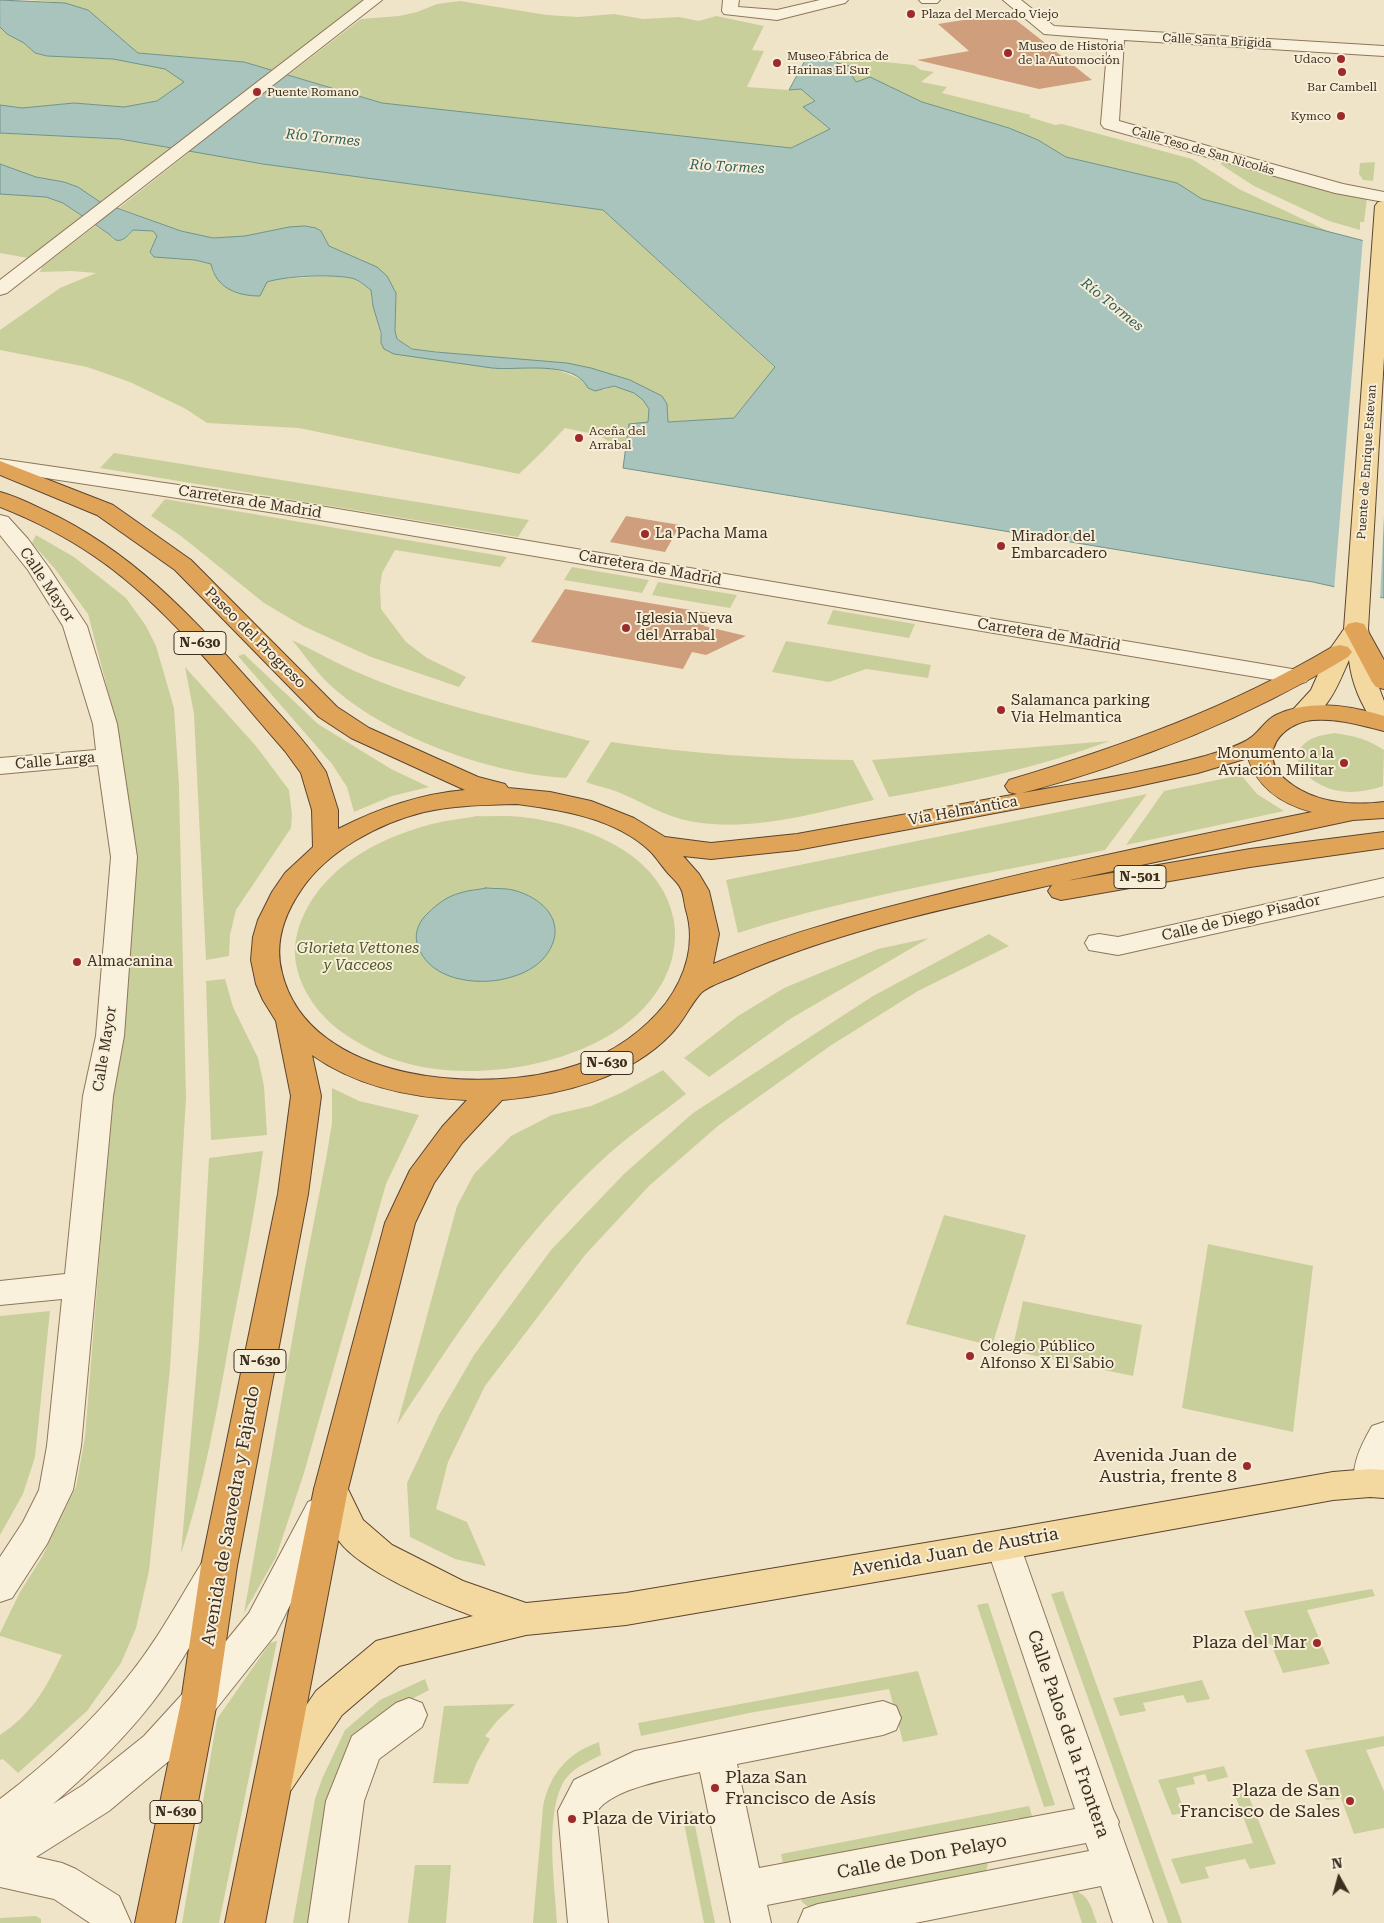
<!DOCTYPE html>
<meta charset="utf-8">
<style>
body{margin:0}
#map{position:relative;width:1384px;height:1923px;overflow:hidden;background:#f0e4c8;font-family:"Roboto Serif",serif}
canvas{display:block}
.north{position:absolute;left:1314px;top:1853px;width:50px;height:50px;-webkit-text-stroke:4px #f7eed8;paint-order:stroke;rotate:353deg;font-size:14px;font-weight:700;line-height:20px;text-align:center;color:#3d2e20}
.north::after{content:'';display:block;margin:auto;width:18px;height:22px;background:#3d2e20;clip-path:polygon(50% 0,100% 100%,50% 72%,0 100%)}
</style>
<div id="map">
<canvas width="1384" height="1923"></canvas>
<div class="north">N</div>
</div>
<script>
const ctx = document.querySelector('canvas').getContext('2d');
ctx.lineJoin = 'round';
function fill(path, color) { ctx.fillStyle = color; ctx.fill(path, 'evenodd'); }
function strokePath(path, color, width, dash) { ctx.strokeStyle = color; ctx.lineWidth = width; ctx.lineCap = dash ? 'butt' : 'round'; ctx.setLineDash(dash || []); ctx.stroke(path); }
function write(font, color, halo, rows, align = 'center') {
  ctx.font = font + ' "Roboto Serif",serif'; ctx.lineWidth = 4; ctx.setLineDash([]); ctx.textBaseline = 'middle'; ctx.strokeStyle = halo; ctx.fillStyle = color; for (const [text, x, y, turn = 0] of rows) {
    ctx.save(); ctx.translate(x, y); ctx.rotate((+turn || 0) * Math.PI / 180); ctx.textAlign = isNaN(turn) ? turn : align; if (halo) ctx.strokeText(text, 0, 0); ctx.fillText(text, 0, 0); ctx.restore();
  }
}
fill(new Path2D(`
 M32 0H365L272 71 244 62 138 53 88 10 65 3Z
 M460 1 547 15 578 17 614 14 643 19 679 17 699 21 716 16 764 26 752 50 764 51 747 87 789 90 801 89 815 101 803 107 830 129 791 148 382 103 288 75 361 19 399 16 417 12 437 4Z
 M0 27 7 34 24 43 35 53 47 56 113 59 165 69 185 82 157 101 124 107 74 103 22 108 0 105Z
 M837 57 914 65 921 70 934 72 921 82 947 87 942 93 1031 115 1029 117 1055 125 1062 124 1192 159 1239 189 1332 233 1202 199 1177 183 1066 157 1038 140 1009 128 922 102 870 77 856 82 850 72 837 63Z
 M0 133 120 139 173 148 101 203 78 187 64 182 36 177 0 164Z
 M191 151 263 164 603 210 775 368 734 418 668 422 667 404 662 396 630 380 530 360 485 357 412 349 397 339 395 331 396 293 343 252 329 246 321 231 316 228 305 226 289 227 245 236 213 238 181 231 119 208Z
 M1225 162 1367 198 1364 222H1360V230L1329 221 1254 186 1220 164Z
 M1375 162 1373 181 1363 180 1359 174 1360 163Z
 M0 194 46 197 63 203 83 217 28 258 0 253Z
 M95 226 109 234 113 240 129 235 133 230 153 231 158 236 150 252 154 257 195 260 211 264 213 273 264 286 267 282 276 279 332 276 353 278 371 290C371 308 381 325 381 343L492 368C507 370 522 366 538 367 562 368 582 381 604 390 607 389 611 386 615 386 627 386 647 398 649 411 649 414 649 419 648 423L629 424 625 451 598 435 565 428 543 451 519 474 299 428 207 423 186 409 130 382 87 367 0 350V330L60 288 96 273 72 271 40 272 42 267Z
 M114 453 529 520 518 537 100 468Z
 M165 499 507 557 500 567 395 550 382 573 380 587 381 609 406 642 427 658 466 677 459 687 371 657 303 626 264 603 181 536 151 516Z
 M36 535 74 557 126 598 146 626 156 646 174 708 179 785 186 1098 170 1369 149 1571 136 1628 121 1663 87 1711 18 1773 3 1759 0 1760V1735C33 1713 45 1689 62 1655L0 1636V1633L20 1592 42 1557 76 1487 85 1437 132 853 116 722 88 614 55 569 32 543Z
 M572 567 649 580 642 593 564 580Z
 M658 582 737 595 730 608 652 595Z
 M833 610 915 624 909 638 827 624Z
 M292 640C316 651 339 665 364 675 436 706 514 721 590 741L566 778C491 774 384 736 329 684 315 671 304 654 292 640Z
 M786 641 931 665 928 678 866 669 829 682 772 672Z
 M244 654 318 724 391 769 429 787 392 796 354 812 347 787 332 764 238 656Z
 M185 667 256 746 289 790 292 815 291 828 236 910 230 935 229 956 206 960 194 714Z
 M1335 733C1354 736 1368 739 1384 750L1383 786C1358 795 1330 795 1309 777 1307 775 1302 772 1300 769 1298 765 1298 758 1297 753 1307 737 1317 736 1335 733Z
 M1110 741C1039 767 964 784 889 797L872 760Z
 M611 742C692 754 772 759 853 760L874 800C814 813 751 833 689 821 664 816 642 802 618 792 608 788 596 786 586 782Z
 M1241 775 1257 794 1284 811 1126 845 1164 791Z
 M1147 794 1105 850C982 875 857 895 738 933L726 880Z
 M477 816C492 817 507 815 522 817 583 824 662 852 674 921 678 948 670 975 653 997 603 1064 478 1085 402 1062 380 1056 361 1045 343 1033 313 1012 287 972 297 934 314 872 374 839 432 824 446 820 462 819 477 816ZM486 888 513 890 535 899 460 893Z
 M989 934 1009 946 918 991 830 1046 719 1125 649 1186 585 1255 485 1386 448 1462 436 1509 467 1522 486 1566 455 1559 410 1537 407 1483 439 1415 474 1355 551 1250 624 1174 693 1113 873 996Z
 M929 938 790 1019 709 1077 684 1058 738 1016 784 988 878 949Z
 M225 979 233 1007 258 1058 264 1086 267 1135 211 1140 206 981Z
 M663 1070 686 1094C658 1116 626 1137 600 1162 518 1239 458 1332 397 1425L457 1206 474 1174 511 1136 552 1115 591 1106 621 1093Z
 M332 1088 359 1101 419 1115 386 1184 304 1473 276 1557 244 1613 303 1278 326 1159 332 1123Z
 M263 1151C255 1214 242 1276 230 1338 217 1411 204 1484 181 1554L199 1341 209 1158Z
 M944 1215 1026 1235 992 1346 906 1324Z
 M1208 1244 1313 1266 1293 1432 1182 1408Z
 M1023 1301 1142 1325 1133 1376 1012 1351Z
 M50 1311 35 1457 23 1494 0 1535V1316Z
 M1372 1589 1375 1596 1307 1610 1330 1664 1283 1673 1271 1644 1258 1645 1244 1611Z
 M1063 1591 1182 1923H1168L1051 1594Z
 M988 1603 1055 1805 1044 1807 977 1605Z
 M277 1641 219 1923H182L217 1719 270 1643Z
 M918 1671 938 1735 903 1742 889 1689 749 1713 641 1736 638 1723Z
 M425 1679 429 1690 389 1711 311 1923H293L315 1799 322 1779 345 1730 380 1700Z
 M1202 1680 1210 1699 1187 1703 1183 1695 1143 1703 1146 1711 1120 1716 1113 1698Z
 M515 1704 497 1721 485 1736 490 1739 477 1762 468 1784 433 1783 444 1706Z
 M1384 1736V1746L1366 1750 1384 1791V1828L1354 1834 1341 1798 1326 1800 1305 1750Z
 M599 1742 601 1755C586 1763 570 1769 562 1785 545 1819 555 1885 557 1923H533L543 1807C549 1775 567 1753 599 1742Z
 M1224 1766 1228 1777 1208 1782 1205 1774 1193 1777 1195 1784 1176 1788 1185 1813 1172 1815 1158 1780Z
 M1247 1792 1276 1864 1250 1869 1245 1859 1205 1867 1209 1878 1181 1884 1171 1859 1253 1843 1235 1795Z
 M1029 1806 1035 1825 1021 1827 1019 1818 783 1864 781 1854Z
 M692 1811 715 1923H704L682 1813Z
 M982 1860 988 1864 986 1871 816 1907 807 1906 801 1901 804 1895Z
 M415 1865H451L446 1923H408Z
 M1071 1890C1089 1893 1091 1907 1097 1923H1082Z
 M36 1916 41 1919V1923H0V1918Z`), '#c9cf9b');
const water = new Path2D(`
 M0 0 65 3 88 10 138 53 244 62 382 103 791 148 830 129 803 107 815 101 801 89 789 90 808 55 837 57V63L850 66V72L856 82 870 77 922 102 1009 128 1038 140 1066 157 1177 183 1202 199 1384 246V598L1313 582 623 468 629 424 648 422 649 409 643 400 634 393 614 386 595 391 588 388C574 359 517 371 492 368L394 354 384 349 381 343V333L373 306 371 290C365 286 358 279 351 278 332 274 285 276 267 282L260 296C237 296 216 288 211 264L195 260 154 257 150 252 157 236 153 231 133 230C125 239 118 246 109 234L63 203 46 197 0 194V164L36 177 64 182 78 187 100 202 181 231 213 238 245 236 289 227 305 226 316 228 321 231 329 246 377 267 387 276 396 293 395 331 397 339 412 349 436 352 567 363 591 368 630 380 662 396 667 404 668 422 734 418 775 367 603 210 263 164 120 139 0 133V105L22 108 74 103 124 107 157 101 184 82 165 69 113 59 47 56 35 53 24 43 7 34 0 27Z
 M486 888C495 889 505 888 513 890 548 899 570 928 543 959 532 971 515 977 499 980 468 985 426 977 417 943 414 932 420 920 428 913 437 904 448 896 460 893 468 890 478 890 486 888Z`);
fill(water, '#a9c4bc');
strokePath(water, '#6f938a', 1);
fill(new Path2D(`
 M1363 238 1384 243V516L1380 600 1334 590Z`), '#f0e4c8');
fill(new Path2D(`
 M1007 13 1049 46 1092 80 1039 89 917 60 969 51 938 24Z
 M626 516 680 525 665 552 610 542Z
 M565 589 709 613 704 626 746 636 706 655 692 652 683 669 531 642Z`), '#cf9f7d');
const minor = new Path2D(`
 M364 0H382L7 293 0 295V280Z
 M723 0H739L738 7 777 10 820 0H848L845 3 777 20 724 14 722 11Z
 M919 0H940L937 3H922Z
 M1003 0H1021L1054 26 1384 46V56L1124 40 1119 121 1343 184 1384 192V202L1335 193 1104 128 1101 124 1108 39 1044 34Z
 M0 459 302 503 1298 670 1306 672 1310 677 1306 682 1298 684 302 517 0 471Z
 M0 515 8 517 28 539 49 568 87 626 117 724 137 857 124 1036 113 1096 81 1446 73 1490 47 1544 12 1598 0 1602V1557L23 1522 39 1490 47 1446 62 1299 0 1305V1281L65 1274 83 1096 96 1036 111 857 98 765 0 774V758L96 750 93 724 63 626 28 570 0 535Z
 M1384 878V896L1118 955 1089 950 1085 943 1089 936 1099 934 1118 937Z
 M1384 1422V1489L1382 1493 1370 1497 1358 1493C1347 1472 1361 1445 1372 1426Z
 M320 1497 332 1502 337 1512 275 1635 212 1714 170 1760 109 1811 36 1857 62 1863 76 1869 119 1896 131 1923H90L54 1899 0 1887V1799C46 1764 90 1724 126 1679 156 1643 178 1601 203 1561L215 1557 227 1561 233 1572 227 1583C203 1623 181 1666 152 1703 123 1740 89 1773 53 1804L83 1785 144 1736 186 1690 249 1613 308 1502Z
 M1003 1530 1015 1534 1020 1545 1113 1809 1119 1822 1118 1824 1153 1923H1113L1101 1886 915 1923H798L804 1909 818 1904 1089 1851 1086 1843 767 1905 771 1923H731L700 1772C674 1778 610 1788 596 1813L608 1923H568L558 1811 574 1780 635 1751 883 1701 896 1706 901 1718 896 1730 883 1735 737 1764 759 1868 1075 1809 986 1545 991 1534Z
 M409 1698 422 1703 427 1715 422 1727 379 1759 364 1801 348 1923H308L326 1801 352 1736 396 1703Z`);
const major = new Path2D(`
 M1384 201V357L1368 629 1375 677 1384 701V727L1375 725C1361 704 1352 685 1349 660 1339 682 1324 727 1292 719L1289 714 1311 690 1328 652 1344 629 1375 206 1378 202Z
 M1370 1469 1384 1470V1498L1370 1497 1333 1500 1003 1560 626 1625 526 1635 399 1666 342 1715 291 1790 278 1796 265 1790 259 1778 265 1766 316 1691 376 1641 473 1616C437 1603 361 1571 339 1541 329 1528 321 1504 314 1489L319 1479 331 1475 343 1479 363 1520 392 1545 463 1581 526 1603 626 1593 1003 1530 1333 1472Z`);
const highway = new Path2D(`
 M0 461 113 505 191 560 337 707 369 728 478 777 505 784 508 788 550 792 591 801 634 818 665 837 711 843 797 834 1017 794 1009 792 1005 786 1009 780C1123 746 1229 708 1332 647L1340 645 1348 647 1352 652 1348 657C1247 718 1136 763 1022 793 1083 782 1146 772 1205 756 1218 752 1244 745 1254 735 1262 728 1266 720 1276 715 1310 699 1349 705 1384 716V731C1360 725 1338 718 1313 720 1281 723 1256 755 1286 780 1313 803 1350 806 1384 802V818L1353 820 1066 881 1250 849 1384 832V848L1250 867 1061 900 1052 897 1048 891 1052 885 1056 884C947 908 835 931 733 977 724 981 706 987 700 994 689 1007 683 1022 671 1034 629 1078 561 1095 502 1100L462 1143 434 1183 415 1223 348 1489 265 1923H225L314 1489 385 1223 410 1170 442 1127 467 1100C412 1098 357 1087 312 1055L321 1096 308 1194 237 1566 217 1702 175 1923H135L181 1702 201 1566 278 1194 291 1096 276 1021 263 1000 256 984 251 960 253 937 258 920 272 892 285 873 313 847 312 810 301 773 285 751C226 684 169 607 94 556 65 536 33 520 0 507V492C16 496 31 504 46 511 130 550 192 616 253 685 278 713 305 740 326 772L338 810V829C379 808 420 794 465 790L351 738 319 717 175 570 97 515 0 475ZM1248 758C1258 789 1282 804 1312 812 1194 836 1077 860 960 889 876 910 793 930 713 964L719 934 709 891 699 874 683 856 711 859 797 850 1129 788 1198 773ZM517 804C562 810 615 818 650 851 656 857 661 865 667 872 672 878 678 882 681 889 684 895 684 903 686 910 696 943 686 976 666 1003 643 1032 612 1053 577 1065 488 1096 309 1084 282 973 274 943 284 915 301 890 327 851 379 823 424 812 454 805 486 805 517 804Z
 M1356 622 1364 624 1384 660V689L1376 687 1372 682 1344 629 1348 624Z`);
strokePath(minor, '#8d765c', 2);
strokePath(major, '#5b4430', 2);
strokePath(highway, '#5b4430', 2);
fill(minor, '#faf1dc');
fill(major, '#f3d9a0');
fill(highway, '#e0a458');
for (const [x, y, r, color] of [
 [911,14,5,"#9e2a2b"],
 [1008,53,5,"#9e2a2b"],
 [1341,59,5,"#9e2a2b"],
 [777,63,5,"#9e2a2b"],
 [1342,72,5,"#9e2a2b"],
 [257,92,5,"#9e2a2b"],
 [1341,116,5,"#9e2a2b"],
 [579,438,5,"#9e2a2b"],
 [645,534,5,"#9e2a2b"],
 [1001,546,5,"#9e2a2b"],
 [626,628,5,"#9e2a2b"],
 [1001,710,5,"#9e2a2b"],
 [1344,763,5,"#9e2a2b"],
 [77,962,5,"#9e2a2b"],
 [970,1356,5,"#9e2a2b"],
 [1247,1466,5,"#9e2a2b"],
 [1317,1643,5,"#9e2a2b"],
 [715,1788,5,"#9e2a2b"],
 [1350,1801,5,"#9e2a2b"],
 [572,1819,5,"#9e2a2b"]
]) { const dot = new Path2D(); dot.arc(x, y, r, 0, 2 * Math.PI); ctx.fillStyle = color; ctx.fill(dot); strokePath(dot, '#f7eed8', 2); }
write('12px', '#3d2e20', '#f7eed8', [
 ["Plaza del Mercado Viejo",921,14],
 ["Museo de Historia",1018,46],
 ["de la Automoción",1018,60],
 ["Museo Fábrica de",787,56],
 ["Harinas El Sur",787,70],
 ["Udaco",1331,59,"right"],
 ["Bar Cambell",1342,87,"center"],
 ["Puente Romano",267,92],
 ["Kymco",1331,116,"right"],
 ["Aceña del",589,431],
 ["Arrabal",589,445]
], 'left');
write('12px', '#3d2e20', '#f7eed8', [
 ["Calle Santa Brígida",1217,41,3],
 ["Calle Teso de San Nicolás",1203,151,16],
 ["Puente de Enrique Estevan",1367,462,-86]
]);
write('italic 14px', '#2f5d5a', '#f7eed8', [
 ["Río Tormes",323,138,6],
 ["Río Tormes",727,167,3],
 ["Río Tormes",1112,305,39]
]);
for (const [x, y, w] of [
 [200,643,52],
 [1140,877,52],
 [607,1063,52],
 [260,1361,52],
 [176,1812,52]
]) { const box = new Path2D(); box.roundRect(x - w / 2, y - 11.5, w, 23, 4); ctx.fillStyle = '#f7eed8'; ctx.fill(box); strokePath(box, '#3d2e20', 1); }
write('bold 14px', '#3d2e20', null, [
 ["N-630",200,643],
 ["N-501",1140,877],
 ["N-630",607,1063],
 ["N-630",260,1361],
 ["N-630",176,1812]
]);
write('15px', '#3d2e20', '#f7eed8', [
 ["Carretera de Madrid",250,502,9],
 ["Carretera de Madrid",650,568,10],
 ["Calle Mayor",47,585,56],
 ["Carretera de Madrid",1049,635,9],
 ["Paseo del Progreso",255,638,45],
 ["Calle Larga",55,761,-5],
 ["Vía Helmántica",963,811,-10],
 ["Calle de Diego Pisador",1241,918,-13],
 ["Calle Mayor",105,1049,-81]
]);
write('15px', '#3d2e20', '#f7eed8', [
 ["La Pacha Mama",655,534],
 ["Mirador del",1011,537],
 ["Embarcadero",1011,554],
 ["Iglesia Nueva",636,619],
 ["del Arrabal",636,636],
 ["Salamanca parking",1011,701],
 ["Via Helmantica",1011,718],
 ["Monumento a la",1334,754,"right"],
 ["Aviación Militar",1334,771,"right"],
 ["Almacanina",87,962],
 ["Colegio Público",980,1347],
 ["Alfonso X El Sabio",980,1364]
], 'left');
write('italic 15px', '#4d5a26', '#f7eed8', [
 ["Glorieta Vettones",358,949],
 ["y Vacceos",358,966]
]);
write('18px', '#3d2e20', '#f7eed8', [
 ["Avenida Juan de",1237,1456],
 ["Austria, frente 8",1237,1477],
 ["Plaza del Mar",1307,1643],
 ["Plaza San",725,1778,"left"],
 ["Francisco de Asís",725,1799,"left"],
 ["Plaza de San",1340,1791],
 ["Francisco de Sales",1340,1812],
 ["Plaza de Viriato",582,1819,"left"]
], 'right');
write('18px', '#3d2e20', '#f7eed8', [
 ["Avenida de Saavedra y Fajardo",231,1516,-80],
 ["Avenida Juan de Austria",955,1552,-10],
 ["Calle Palos de la Frontera",1068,1734,71],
 ["Calle de Don Pelayo",922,1857,-11]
]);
</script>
